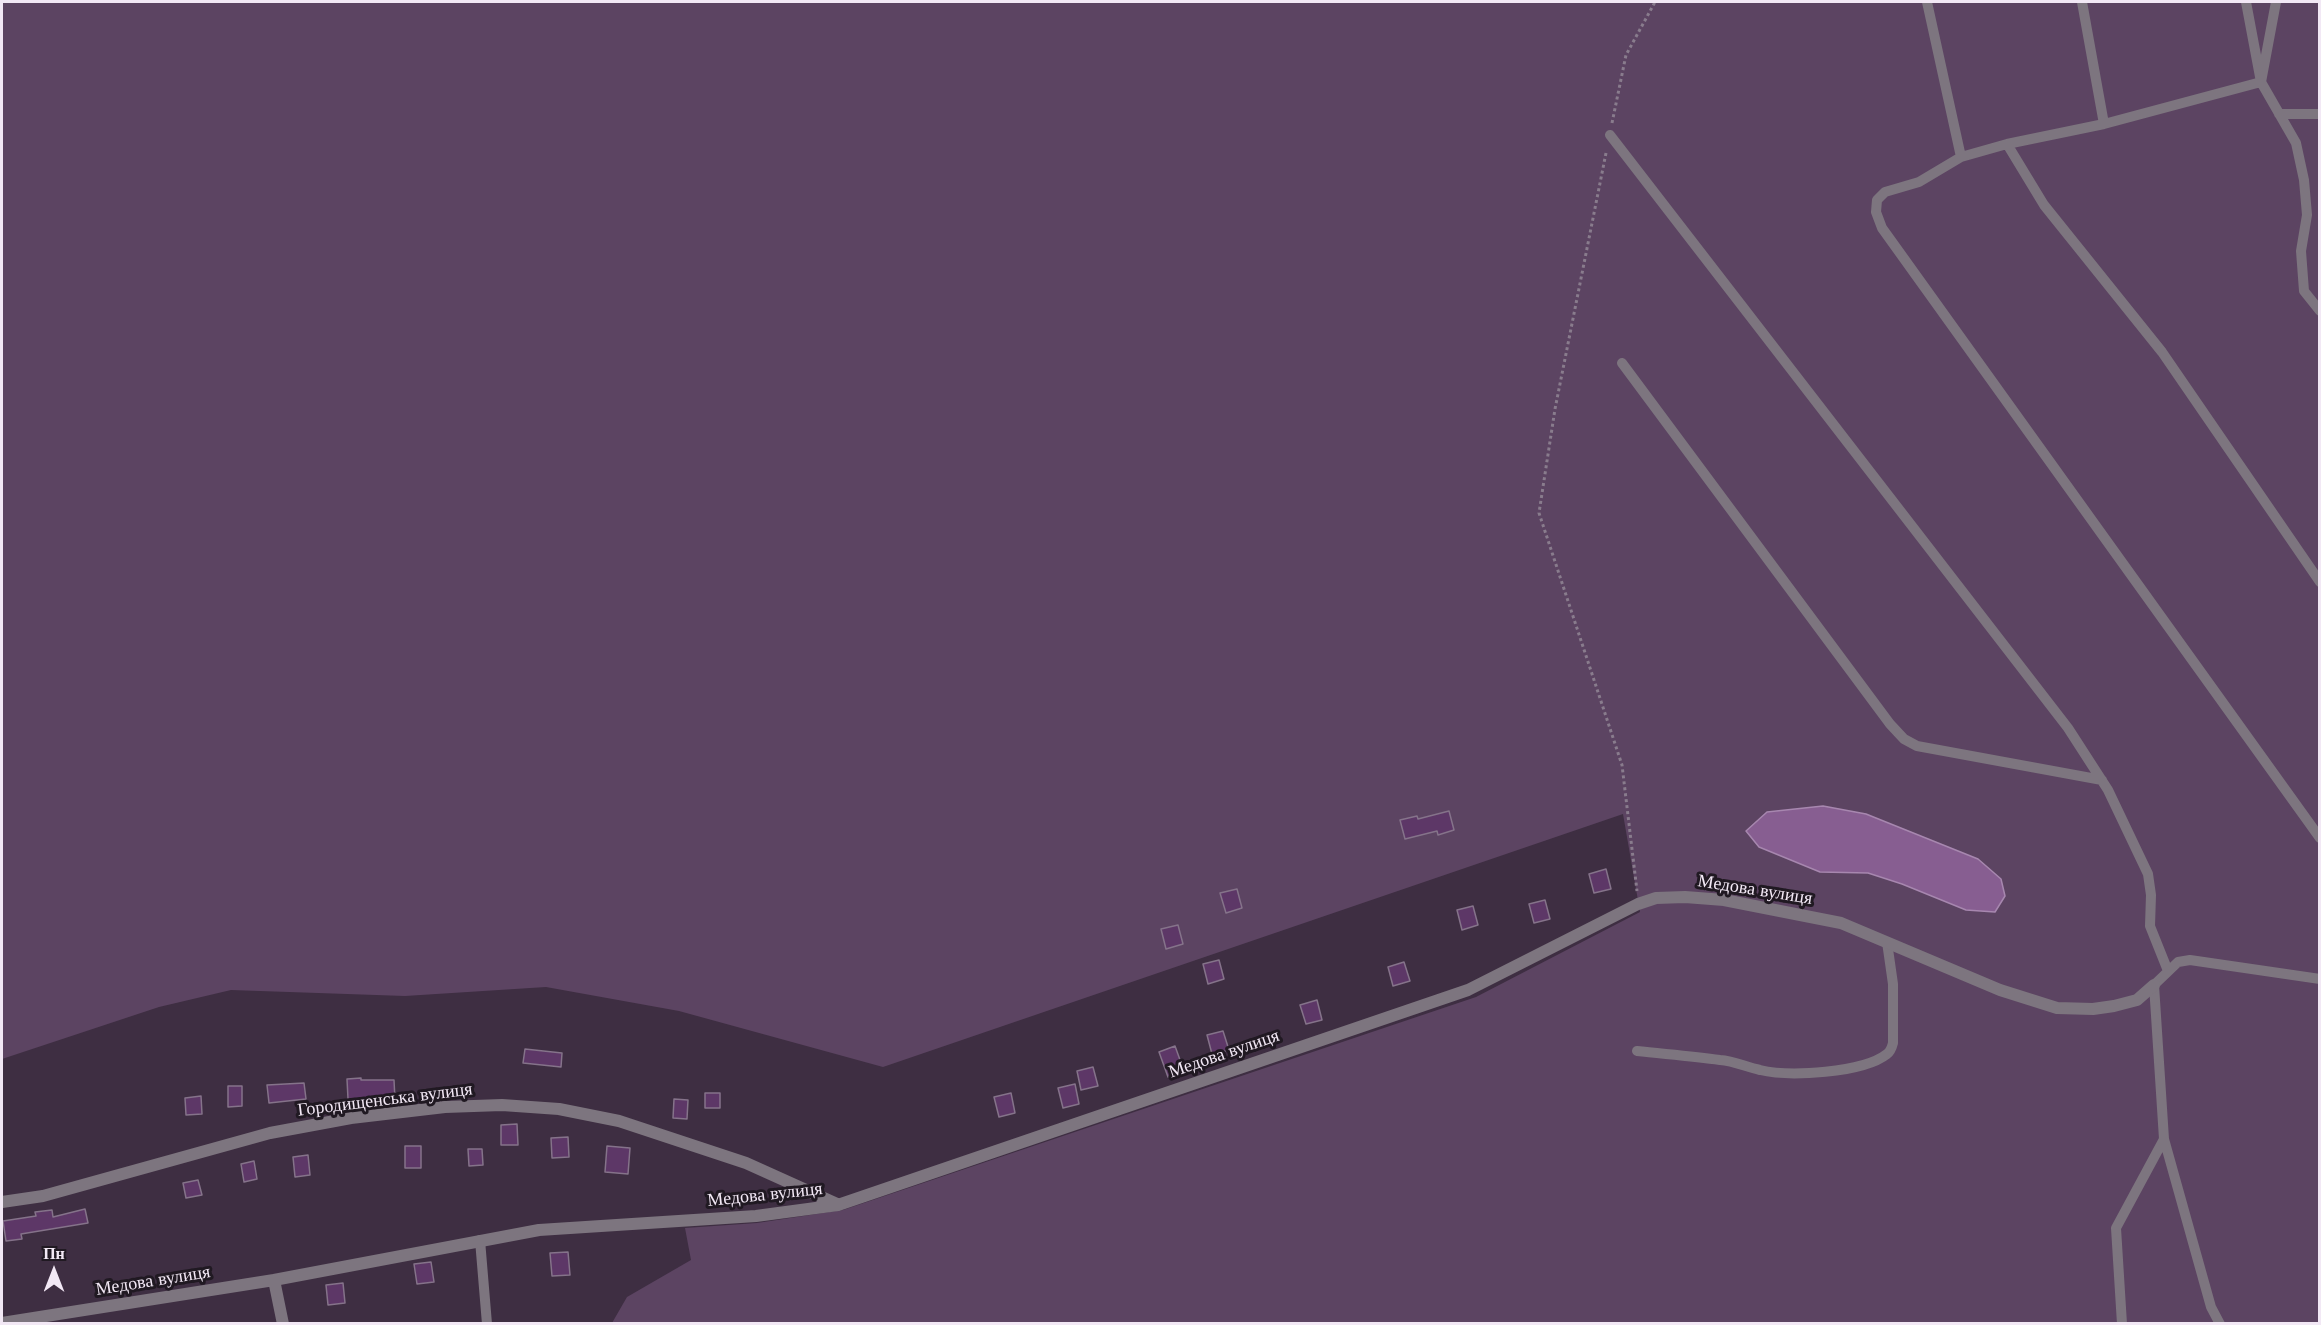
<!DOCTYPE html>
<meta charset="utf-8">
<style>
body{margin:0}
#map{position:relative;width:2321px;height:1325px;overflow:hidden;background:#3e2e42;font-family:"Libre Baskerville",serif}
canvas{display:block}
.frame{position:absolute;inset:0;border:3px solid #f2e8f5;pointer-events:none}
.north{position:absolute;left:24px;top:1241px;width:60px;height:60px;-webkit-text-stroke:4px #201922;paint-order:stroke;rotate:0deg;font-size:16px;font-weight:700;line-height:24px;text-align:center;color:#f2e8f5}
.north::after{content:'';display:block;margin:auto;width:21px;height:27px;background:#f2e8f5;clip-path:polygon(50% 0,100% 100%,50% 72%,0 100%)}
</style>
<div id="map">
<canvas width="2321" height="1325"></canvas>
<div class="frame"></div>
<div class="north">Пн</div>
</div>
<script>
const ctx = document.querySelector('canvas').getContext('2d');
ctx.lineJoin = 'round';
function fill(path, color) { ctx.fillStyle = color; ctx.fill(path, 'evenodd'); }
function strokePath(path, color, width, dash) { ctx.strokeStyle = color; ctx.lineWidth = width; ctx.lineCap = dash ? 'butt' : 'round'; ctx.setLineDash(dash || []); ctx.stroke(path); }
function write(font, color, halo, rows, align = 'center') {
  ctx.font = font + ' "Libre Baskerville",serif'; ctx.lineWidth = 6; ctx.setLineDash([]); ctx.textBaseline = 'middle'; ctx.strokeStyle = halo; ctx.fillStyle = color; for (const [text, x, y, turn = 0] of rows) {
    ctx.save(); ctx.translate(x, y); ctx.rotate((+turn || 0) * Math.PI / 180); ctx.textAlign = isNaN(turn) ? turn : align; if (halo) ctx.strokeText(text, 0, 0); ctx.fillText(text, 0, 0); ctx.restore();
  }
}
fill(new Path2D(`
 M2 2H2319V1323H612L627 1297 691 1260 685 1228 757 1223 843 1210 1476 997 1640 912 1623 814 883 1067 679 1011 546 987 405 996 231 990 159 1007 2 1059Z`), '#5c4462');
const water = new Path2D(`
 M1823 806 1866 814 1978 859 2001 879 2005 896 1995 912 1966 910 1902 884 1868 873 1820 872 1759 847 1746 831 1767 812Z`);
fill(water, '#875e91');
strokePath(water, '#a787af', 1.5);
const building = new Path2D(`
 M1449 811 1454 830 1438 835 1437 831 1405 839 1400 820 1417 816 1418 819Z
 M1606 869 1611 889 1594 893 1589 874Z
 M1237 889 1242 908 1226 913 1220 893Z
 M1545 900 1550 919 1534 923 1529 904Z
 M1473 906 1478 925 1462 930 1457 910Z
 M1178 925 1183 944 1166 949 1161 929Z
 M1219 960 1224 979 1208 984 1203 964Z
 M1404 962 1410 981 1393 986 1388 967Z
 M1317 1000 1322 1020 1306 1024 1300 1005Z
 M1223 1031 1229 1050 1212 1054 1207 1035Z
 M1175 1046 1184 1071 1168 1077 1159 1052Z
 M525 1049 562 1053 561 1067 523 1063Z
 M1093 1067 1098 1086 1081 1090 1077 1071Z
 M361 1078V1080H394L395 1100H381V1098L348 1099 347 1079Z
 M304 1083 306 1099 269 1103 267 1085Z
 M1075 1084 1079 1104 1063 1108 1058 1088Z
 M228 1086H242V1106L228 1107Z
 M705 1093H720V1108H705Z
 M1011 1093 1015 1113 999 1117 994 1097Z
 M201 1096 202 1114 186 1115 185 1098Z
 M674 1099 688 1100 687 1119 673 1118Z
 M517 1124 518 1145H501V1125Z
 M568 1137 569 1157 552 1158 551 1138Z
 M405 1146H421V1168H405Z
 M607 1146 630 1148 628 1174 605 1172Z
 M468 1149H482L483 1165 469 1166Z
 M308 1155 310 1175 295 1177 293 1157Z
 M254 1161 257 1179 244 1182 241 1164Z
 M198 1180 202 1195 186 1198 183 1183Z
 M85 1209 88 1223 21 1234 22 1239 6 1241 3 1221 36 1216 35 1212 52 1210 53 1217Z
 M568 1252 570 1275 552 1276 550 1253Z
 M431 1262 434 1282 417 1284 414 1264Z
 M343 1283 345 1303 328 1305 326 1285Z`);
fill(building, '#5d3767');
strokePath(building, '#85738a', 1.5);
strokePath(new Path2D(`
 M1612 123 1626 55 1655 2
 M1606 153 1555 409 1539 513 1622 765 1637 891`), '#897c8d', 3, [3, 3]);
strokePath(new Path2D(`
 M1927 2 1961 157
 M2082 2 2104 124
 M2246 2 2261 82 2104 124 2007 144 1961 157 1919 182 1885 192 1877 200 1876 212 1882 228 2320 838
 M2276 2 2261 82 2296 143 2304 180 2307 215 2301 251 2304 291 2320 311
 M2279 114H2320
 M1610 135 2068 728 2108 790 2148 874 2151 895 2150 926 2168 971
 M2007 144 2044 205 2162 352 2320 582
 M1622 363 1890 724 1904 739 1917 746 2102 780
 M1637 1051C1664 1054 1692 1056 1720 1060 1734 1061 1746 1067 1760 1070 1789 1077 1863 1073 1887 1054 1891 1051 1892 1047 1893 1043V984L1887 942
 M480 1240 487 1324
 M2122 1324 2116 1228 2164 1139
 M2220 1324 2211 1307 2164 1139 2154 985 2178 962 2190 960 2320 979`), '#7d757f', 10);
strokePath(new Path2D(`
 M2 1202 43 1196 270 1133 351 1118 445 1107 502 1105 559 1109 619 1121 746 1163 837 1204
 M274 1280 283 1324
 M2 1323 274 1280 539 1230 756 1216 838 1205 1468 990 1638 904 1656 898 1685 897 1724 900 1841 923 2000 990 2057 1008 2093 1009 2114 1006 2137 1000 2154 985`), '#7d757f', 12);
write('18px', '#f2e8f5', '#201922', [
 ["Медова вулиця",1755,890,9],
 ["Медова вулиця",1224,1054,-19],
 ["Городищенська вулиця",385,1100,-7],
 ["Медова вулиця",765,1195,-6],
 ["Медова вулиця",153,1281,-9]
]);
</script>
